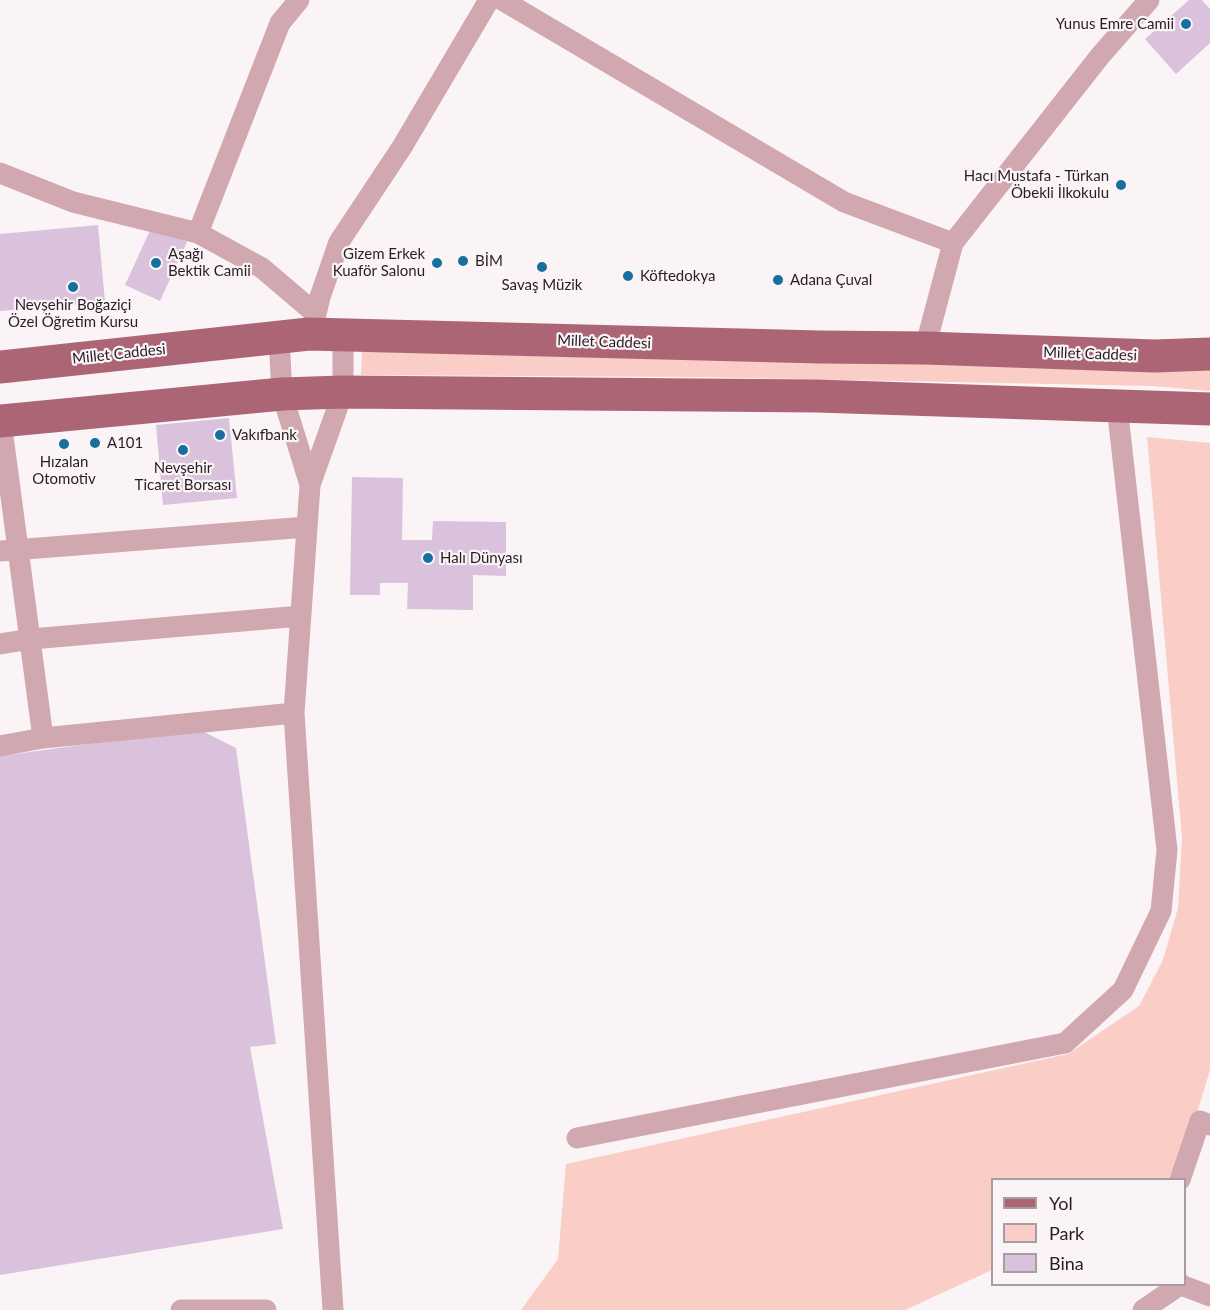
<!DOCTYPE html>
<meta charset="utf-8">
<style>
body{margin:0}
#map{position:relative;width:1210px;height:1310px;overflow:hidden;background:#faf4f7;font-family:Lato,sans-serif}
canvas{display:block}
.legend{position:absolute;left:991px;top:1178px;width:195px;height:108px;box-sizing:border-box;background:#faf4f7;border:2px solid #a69ea2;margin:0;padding:8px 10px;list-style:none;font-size:18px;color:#291d23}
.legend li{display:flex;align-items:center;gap:12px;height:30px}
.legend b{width:30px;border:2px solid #a69ea2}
</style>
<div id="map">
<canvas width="1210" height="1310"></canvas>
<ul class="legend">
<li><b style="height:8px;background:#ac6574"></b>Yol</li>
<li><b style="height:16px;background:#facdc6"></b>Park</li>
<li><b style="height:16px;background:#dac2dc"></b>Bina</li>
</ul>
</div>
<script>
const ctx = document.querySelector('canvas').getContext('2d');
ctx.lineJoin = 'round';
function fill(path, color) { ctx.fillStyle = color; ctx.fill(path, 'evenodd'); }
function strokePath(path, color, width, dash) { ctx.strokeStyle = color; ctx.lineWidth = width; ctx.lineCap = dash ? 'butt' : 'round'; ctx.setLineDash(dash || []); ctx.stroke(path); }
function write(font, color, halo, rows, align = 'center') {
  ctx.font = font + ' Lato,sans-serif'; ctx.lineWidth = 4.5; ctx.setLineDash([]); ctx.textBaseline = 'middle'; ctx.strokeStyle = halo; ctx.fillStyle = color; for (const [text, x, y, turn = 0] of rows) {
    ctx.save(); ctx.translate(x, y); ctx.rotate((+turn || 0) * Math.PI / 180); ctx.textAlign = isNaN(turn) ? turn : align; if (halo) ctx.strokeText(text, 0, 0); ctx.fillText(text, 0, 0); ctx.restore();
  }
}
fill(new Path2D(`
 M362 350 1210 365V391L1153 386 698 377 361 375Z
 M1147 437 1210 443V1070L1177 1179 992 1180V1270L905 1310H521L558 1259 566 1164 1068 1054 1139 1006 1163 960 1178 908 1182 838Z`), '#facdc6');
fill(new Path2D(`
 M1189 0H1202L1210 9V43L1176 74 1145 39Z
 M98 225 105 302 0 311V234Z
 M152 226 187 242 160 301 125 285Z
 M229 418 237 498 163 505 156 425Z
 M352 477 403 478 402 540H432L433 521 506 522V576L473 575V610L407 609 408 583H380V595H350Z
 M198 729 236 748 276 1044 250 1047 283 1229 0 1275V756Z`), '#dac2dc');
strokePath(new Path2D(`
 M502 0 844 202 953 243
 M0 173 73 202 198 233 262 268 316 314
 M198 233 280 23 299 0
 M309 334 316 314 320 297 339 242 402 147 489 0
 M279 337 282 394 310 485
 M925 348 953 243 1100 56 1149 0
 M1 421 43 738
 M0 551 307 527
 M0 644 31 639 301 616
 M0 746 43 738 294 713
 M577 1138 1065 1043 1123 990 1161 911 1167 850 1117 406
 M1180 1180 1200 1121 1210 1125
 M1181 1285 1210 1296
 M181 1310H266
 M333 1310 294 713 310 485 343 392V335
 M1143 1310 1181 1284`), '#d1a8af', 21);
strokePath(new Path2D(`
 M0 367 309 334 820 347 925 348 1155 356 1210 354
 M0 421 282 394 343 392 818 396 1210 409`), '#ac6574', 33);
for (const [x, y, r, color] of [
 [1186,24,6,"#166f9e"],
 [1121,185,6,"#166f9e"],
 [463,261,6,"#166f9e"],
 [156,263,6,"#166f9e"],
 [437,263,6,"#166f9e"],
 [542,267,6,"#166f9e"],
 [628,276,6,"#166f9e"],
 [778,280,6,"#166f9e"],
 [73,287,6,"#166f9e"],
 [220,435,6,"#166f9e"],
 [95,443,6,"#166f9e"],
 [64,444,6,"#166f9e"],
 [183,450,6,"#166f9e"],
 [428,558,6,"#166f9e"]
]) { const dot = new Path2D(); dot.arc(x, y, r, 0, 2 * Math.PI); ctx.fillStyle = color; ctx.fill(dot); strokePath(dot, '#faf4f7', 2); }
write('15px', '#291d23', '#faf4f7', [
 ["Yunus Emre Camii",1174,24,"right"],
 ["Hacı Mustafa - Türkan",1109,176,"right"],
 ["Öbekli İlkokulu",1109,193,"right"],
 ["Aşağı",168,254],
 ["Bektik Camii",168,271],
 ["Gizem Erkek",425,254,"right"],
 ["Kuaför Salonu",425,271,"right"],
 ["BİM",475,261],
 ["Köftedokya",640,276],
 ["Adana Çuval",790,280],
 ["Savaş Müzik",542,285,"center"],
 ["Nevşehir Boğaziçi",73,305,"center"],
 ["Özel Öğretim Kursu",73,322,"center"],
 ["Vakıfbank",232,435],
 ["A101",107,443],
 ["Hızalan",64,462,"center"],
 ["Otomotiv",64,479,"center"],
 ["Nevşehir",183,468,"center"],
 ["Ticaret Borsası",183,485,"center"],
 ["Halı Dünyası",440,558]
], 'left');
write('15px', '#291d23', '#faf4f7', [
 ["Millet Caddesi",604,342,2],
 ["Millet Caddesi",119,354,-6],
 ["Millet Caddesi",1090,354,2]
]);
</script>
